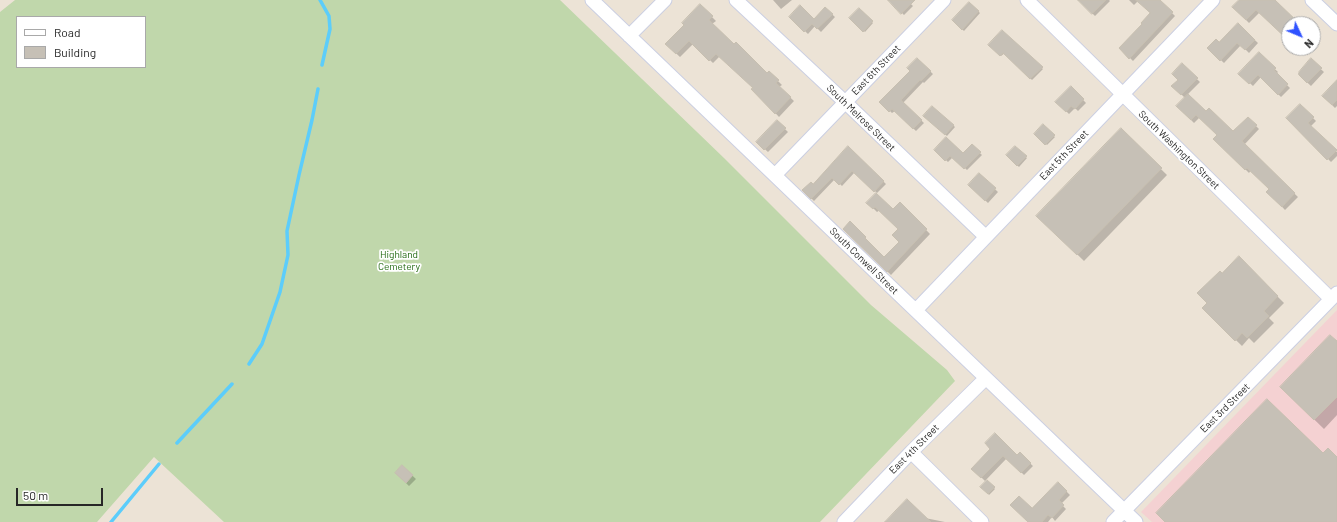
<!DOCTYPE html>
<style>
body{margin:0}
#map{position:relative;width:1337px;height:522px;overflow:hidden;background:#ece3d6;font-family:Barlow,sans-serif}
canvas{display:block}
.legend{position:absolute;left:16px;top:16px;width:130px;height:52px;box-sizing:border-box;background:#fff;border:1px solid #a9a9a9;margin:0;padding:5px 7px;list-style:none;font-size:12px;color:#272727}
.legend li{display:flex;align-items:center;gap:8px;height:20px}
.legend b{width:20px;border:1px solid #a9a9a9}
.north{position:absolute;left:1281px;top:16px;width:40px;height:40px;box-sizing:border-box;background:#fff;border:1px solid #a9a9a9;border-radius:50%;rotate:134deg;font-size:11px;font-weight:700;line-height:16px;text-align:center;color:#272727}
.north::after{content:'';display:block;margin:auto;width:14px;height:18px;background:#2f52ff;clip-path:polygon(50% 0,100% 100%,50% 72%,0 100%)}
.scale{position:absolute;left:16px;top:488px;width:87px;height:18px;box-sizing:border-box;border:2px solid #272727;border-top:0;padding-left:5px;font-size:12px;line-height:14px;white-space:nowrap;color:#272727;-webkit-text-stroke:3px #fff;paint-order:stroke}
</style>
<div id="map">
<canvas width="1337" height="522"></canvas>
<ul class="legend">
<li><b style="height:5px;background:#fff"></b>Road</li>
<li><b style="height:11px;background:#c6c0b6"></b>Building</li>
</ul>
<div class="north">N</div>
<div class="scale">50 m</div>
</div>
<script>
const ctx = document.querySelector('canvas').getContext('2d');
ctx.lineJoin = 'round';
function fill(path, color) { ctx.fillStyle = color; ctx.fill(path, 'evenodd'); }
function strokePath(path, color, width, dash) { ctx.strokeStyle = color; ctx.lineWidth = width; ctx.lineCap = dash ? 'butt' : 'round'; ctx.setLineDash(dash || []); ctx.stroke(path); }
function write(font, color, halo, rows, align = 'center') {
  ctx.font = font + ' Barlow,sans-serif'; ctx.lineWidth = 3.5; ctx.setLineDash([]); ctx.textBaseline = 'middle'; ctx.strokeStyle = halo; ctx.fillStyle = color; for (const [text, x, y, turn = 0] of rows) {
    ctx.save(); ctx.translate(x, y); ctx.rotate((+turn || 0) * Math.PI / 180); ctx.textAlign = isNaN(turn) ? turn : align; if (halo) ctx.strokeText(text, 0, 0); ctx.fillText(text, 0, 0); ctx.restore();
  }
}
fill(new Path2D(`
 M1337 310V522H1152L1141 512Z`), '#f4d1d2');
fill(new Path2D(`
 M15 0H560L724 158 871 305 947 370 955 381 820 522H224L154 457 97 522H0V12ZM17 17H145V67H17Z`), '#c0d7ab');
fill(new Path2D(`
 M773 0H792L781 9Z
 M891 0H907L913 6 904 15 890 1Z
 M1086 0H1109L1110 1 1095 16 1083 4Z
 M1129 0H1159L1175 16 1133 61 1120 48 1143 24 1152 13 1138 1 1134 5Z
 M1240 0H1274L1298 24H1289V40L1260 12 1249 23 1233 7Z
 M969 3 980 13 964 31 953 20Z
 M700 5 716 21 712 24 767 75 769 72 782 85 779 87 794 101 779 117 753 89 754 88 720 56 713 63 693 44 680 57 666 44 685 25Z
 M825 8 835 17 821 32 815 26 808 34 790 17 814 20Z
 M859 10 873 23 865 32 851 18Z
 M1238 24 1258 43 1249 53 1241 45 1224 63 1208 48 1219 43Z
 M1002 31 1043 69 1032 80 1005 53 1001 56 989 45Z
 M1259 54 1278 72 1276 74 1290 88 1281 97 1261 77 1253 86 1240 74Z
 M917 59 933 74 924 83 923 82 903 103 924 123 916 131 895 111 892 113 881 102 911 71Z
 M1311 60 1324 72 1311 86 1298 74Z
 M1182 65 1200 82 1188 94 1206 112 1233 133 1248 118 1259 129 1244 145 1298 197 1285 210 1268 192 1271 189 1251 170 1249 173 1215 139 1218 135 1200 117 1194 123 1177 106 1185 98 1173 86 1179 80Z
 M1337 82V106L1335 108 1323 96Z
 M1071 87 1086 103 1078 111 1075 108 1069 114 1057 102Z
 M1300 105 1316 121 1310 127 1337 152V156L1331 162 1287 118Z
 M924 116 946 119 955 127 947 136Z
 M777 121 788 132 768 152 757 142Z
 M1043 126 1055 137 1047 145 1035 134Z
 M1121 130 1167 175 1084 261 1038 216Z
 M972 145 982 155 967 170 953 157 948 162 935 150 963 154Z
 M1015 147 1027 158 1019 167 1007 155Z
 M848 148 886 184 877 193 855 172 842 186 835 179 814 201 803 190 813 185Z
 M979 174 998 192 988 203 969 185Z
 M868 203 893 211 900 203 930 234 891 275 844 229 850 223 885 258 900 242 899 229 880 210 877 212Z
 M1239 258 1284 303 1269 318 1274 323 1254 343 1249 338 1242 346 1203 308 1208 303 1222 274Z
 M1337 343V415L1324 429 1281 387Z
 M992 449 1017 456 1020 454 1033 466 1024 475 1007 458 985 481 973 469Z
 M402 466 416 479 409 486 396 473Z
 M987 481 995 489 989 495 982 487Z
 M1058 483 1070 495 1061 504 1066 509 1055 521 1052 517 1048 522H1029L1032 510Z
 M925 518 945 522H893Z`), '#0003');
strokePath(new Path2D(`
 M320 0 329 16 330 29 322 65
 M249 364 262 344 280 292 288 255 287 231 299 175 312 120 318 89
 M177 443 232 384
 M111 522 159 464`), '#5ccdfb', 3.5);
const building = new Path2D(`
 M888 0H915L901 14Z
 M1078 0H1106L1092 14Z
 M1136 0H1160L1173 12 1129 59 1119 48 1142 24 1141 23 1150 13Z
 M1239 0H1275L1300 24H1289V41L1256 10 1246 20 1232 7Z
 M969 2 979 11 962 30 952 20Z
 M700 4 713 16 709 20 734 44 736 42 767 73 769 71 779 80 776 83 791 97 775 114 751 89 753 88 716 54 709 61 689 41 676 54 665 44 684 25 682 23Z
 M800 5 814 19 825 7 833 14 817 29 812 24 804 32 789 17Z
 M859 8 873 21 863 32 849 18Z
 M1238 23 1255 40 1245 50 1237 43 1220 61 1207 48 1216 39 1219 42Z
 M1002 30 1043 67 1030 79 1003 53 1000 56 988 45Z
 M1259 52 1276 68 1274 70 1288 84 1278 95 1258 75 1249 84 1238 74Z
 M917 58 931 71 921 81 920 80 901 100 922 120 913 129 892 109 889 112 879 102 910 71 907 68Z
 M1311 58 1322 68 1307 83 1299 75V72Z
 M1182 63 1198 78 1181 95 1171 86 1178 80 1172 74Z
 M1337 80V100L1332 105 1322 96Z
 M1071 86 1084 99 1075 109 1071 106 1066 112 1055 102Z
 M1188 94 1206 111 1209 108 1233 131 1248 117 1257 125 1242 141 1295 193 1282 207 1266 192 1269 189 1247 168 1245 170 1213 139 1217 135 1196 115 1191 120 1176 106Z
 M1300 104 1314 117 1308 123 1337 150 1327 160 1286 118Z
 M932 106 954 125 945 135 923 116Z
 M777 120 786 128 764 150 756 142Z
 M1043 124 1055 135 1045 145 1034 134Z
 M1121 128 1162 168 1077 255 1036 216Z
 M946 137 963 153 972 144 981 152 964 169 950 156 945 161 934 150Z
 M848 146 884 181 874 192 852 171 839 185 832 178 811 199 802 190 811 182 813 184Z
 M1015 146 1027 156 1017 166 1006 155Z
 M979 173 996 188 985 201 968 185Z
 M876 193 893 209 900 202 927 229 887 272 843 229 850 221 866 237 865 238 884 257 899 242 892 235 898 229 875 207 873 209 866 203Z
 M1239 256 1278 296 1264 311 1269 316 1247 338 1242 333 1235 341 1202 308 1207 303 1197 293 1220 271 1222 273Z
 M1330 335 1337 341V397L1314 420 1280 387Z
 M1267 399 1323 453 1328 448 1337 457V522H1165L1156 513Z
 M995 433 1017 455 1020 452 1031 463 1021 473 1003 456 981 478 971 469 990 449 985 443Z
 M402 465 413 475 406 483 395 473Z
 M987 480 995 487 988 494 980 487Z
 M1058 482 1067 491 1059 500 1064 505 1052 518 1048 515 1042 522H1028L1010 505 1019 496 1032 508Z
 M907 499 931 522H885Z`);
fill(building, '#c6c0b6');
strokePath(building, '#c7bfb0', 1);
const street = new Path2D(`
 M592 0 1136 522
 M736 0 845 102 986 237
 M1027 0 1331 299
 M1312 0 1337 24
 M629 36 665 0
 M775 175 944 0
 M916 310 1213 0
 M911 452 982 522
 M844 522 911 452 986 378
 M1113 522 1337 293`);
strokePath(street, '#cbcfe2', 15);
strokePath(street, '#fff', 13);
write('10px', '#272727', '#fff', [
 ["East 6th Street",876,70,-46],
 ["South Melrose Street",861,118,44],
 ["South Washington Street",1179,150,44],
 ["East 5th Street",1064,155,-46],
 ["South Conwell Street",864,261,44],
 ["East 3rd Street",1225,408,-45],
 ["East 4th Street",914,449,-45]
]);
write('10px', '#226911', '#fff', [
 ["Highland",399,255],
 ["Cemetery",399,267]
]);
</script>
